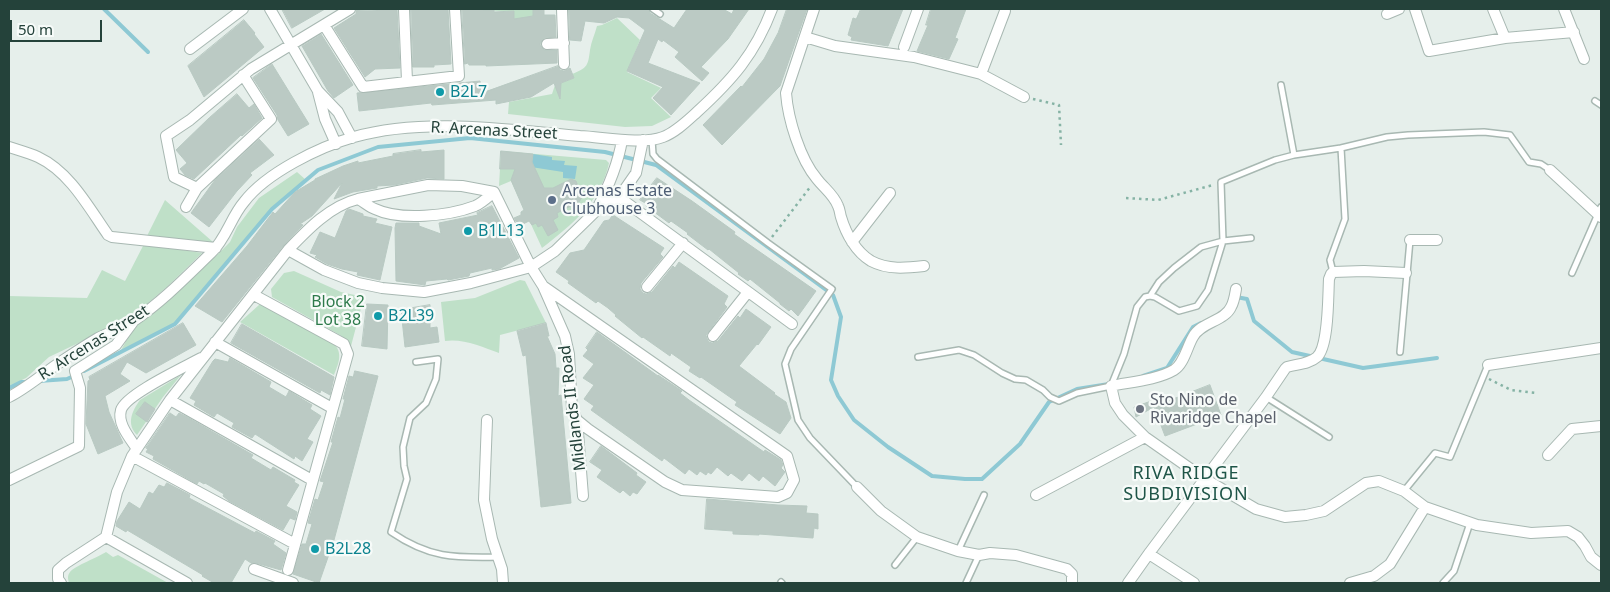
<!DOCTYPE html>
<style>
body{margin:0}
#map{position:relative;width:1610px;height:592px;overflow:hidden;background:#e6efeb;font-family:"Noto Sans",sans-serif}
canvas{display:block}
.frame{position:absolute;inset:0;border:10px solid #24423a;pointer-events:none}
.scale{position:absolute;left:10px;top:20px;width:92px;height:22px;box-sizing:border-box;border:2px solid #24423a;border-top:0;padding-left:6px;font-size:15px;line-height:18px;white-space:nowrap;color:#24423a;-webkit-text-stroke:4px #f7fbf9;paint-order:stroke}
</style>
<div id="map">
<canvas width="1610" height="592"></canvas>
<div class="frame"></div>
<div class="scale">50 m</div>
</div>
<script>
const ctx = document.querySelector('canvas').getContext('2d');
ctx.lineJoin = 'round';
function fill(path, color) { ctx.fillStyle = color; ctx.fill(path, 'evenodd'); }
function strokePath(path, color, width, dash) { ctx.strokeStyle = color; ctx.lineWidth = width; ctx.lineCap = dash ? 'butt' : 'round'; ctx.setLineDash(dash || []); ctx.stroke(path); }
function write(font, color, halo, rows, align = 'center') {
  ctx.font = font + ' "Noto Sans",sans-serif'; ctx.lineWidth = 4.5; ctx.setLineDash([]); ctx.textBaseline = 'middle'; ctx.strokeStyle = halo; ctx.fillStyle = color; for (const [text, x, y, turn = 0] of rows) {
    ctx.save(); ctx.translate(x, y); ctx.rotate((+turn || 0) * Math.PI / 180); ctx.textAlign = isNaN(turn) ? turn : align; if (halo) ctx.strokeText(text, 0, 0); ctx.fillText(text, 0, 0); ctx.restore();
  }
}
fill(new Path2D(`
 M483 9H533V16L514 27V11C503 12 494 10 483 10Z
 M617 18 640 40 627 72 661 88 651 98 671 117 652 126 625 127 508 114 509 102 552 94 555 85 574 78 572 74C588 68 588 65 590 50 591 42 595 34 597 26L602 25Z
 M501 151 606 160 609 163C601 201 572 225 542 248L511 181 499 186Z
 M297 172 306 180 272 209 175 324 120 352 134 327 217 255 230 242 237 227 259 198Z
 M165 200 213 242 212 245 147 236Z
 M144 244 202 253 168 286 131 318 49 357 26 378 9 386V296L87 298 102 270 125 281Z
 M294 271 341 292 364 297 351 346 347 340 340 335 272 297 271 289 284 273Z
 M520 280 525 281 546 323 500 335 499 353C483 347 462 338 445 341L441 302 475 298Z
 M259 305H263L335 345C343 354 338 365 334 375L240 322Z
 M181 375 163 397 137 435C126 424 132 411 140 400Z
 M106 552 113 557 118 555 168 583H69C68 579 67 576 70 572 75 566 98 557 106 552Z`), '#bfe0c8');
fill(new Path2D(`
 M533 154 552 157V160L565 161 564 165 577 166 575 179 563 178V172L531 167Z`), '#8ec9d4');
strokePath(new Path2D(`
 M104 9 148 52
 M1236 297 1247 299 1254 321 1292 352 1363 368 1437 358
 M84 371 175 324 272 209 318 170 378 147 470 138 605 152 656 165 833 295 841 317 831 380 838 396 854 420 888 447 932 476 965 479H982L1020 444 1049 402 1077 389 1109 384
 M1143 376 1167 368 1193 327 1201 323
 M39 381 67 379 76 375
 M9 388 21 382H27`), '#8ec9d4', 4);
const building = new Path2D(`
 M282 9H325L292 28Z
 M397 9 400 68 375 69 365 77 334 28 356 14V11Z
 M411 9H448L451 64 434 65V67H413Z
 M462 9H483V10H494V12L514 11V19L533 16V9H544V15H555L556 37 544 38 540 44 542 48 544 50H557V63L486 66V65H469L468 63 465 64Z
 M569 9H649L650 13 674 28 687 9H723L732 14 734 9H749L728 39 701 67 709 73 702 81 675 57 679 52 663 40 662 42 658 39 648 63 700 83 671 115 653 98 663 87 627 71 645 30 629 18 617 17 604 23 585 21 581 41 570 40Z
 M787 9H807L780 86 722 145 703 125 741 86 742 87 764 59 778 33Z
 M861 9H903L888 46 851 40 852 37 848 35 853 18 856 19Z
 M931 9H966L955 38 958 39 949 59 917 51 928 25H926Z
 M244 20 255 33 254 34 264 47 204 97 188 66Z
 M321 34 353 85 334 98 328 91 302 46Z
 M272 64 309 124 288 136 278 120 277 115 253 78Z
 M558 66 560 70 564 71 570 68 574 78 561 83 560 99 554 83 531 97 496 104V100L432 105 431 103 359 111 357 93 480 81 481 93Z
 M237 94 249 108 254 104 262 118 242 136 241 135 194 179 185 175 180 169 187 163 176 150 209 118Z
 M259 139 274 155 250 173 252 175 237 191 209 227 191 213 215 180Z
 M421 150V152L444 150V179L427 178 394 185 377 186V188L353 192 334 199 342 183 312 216 300 224 303 225 283 246 222 322 195 306 247 246 273 212 275 214 295 192 315 180V179L343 166 358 161V163L393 156V154Z
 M501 151 533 154 532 162 544 188H553L571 179 576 181 582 197 579 202 557 213 558 217 553 220 558 230 548 236 542 225 538 227 536 223 532 225 529 221 519 226 514 218 521 215V212L524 210 511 180 515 169H500Z
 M657 178 692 201 735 232 734 234 816 291 798 316 791 309 789 311 780 304V303L750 279 748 281 738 274 739 273 709 249 708 250 687 234 688 233 671 221 669 223 646 206 647 204 640 200Z
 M492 206 519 258 499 269 492 270V268L470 273 469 276 448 280 447 279 426 281 425 285 396 281 395 228 396 223H419V226L441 234 439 223 478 215 477 213Z
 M349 209 363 214V216L377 219 375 223 392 227 380 280 357 275 358 272 342 269 327 264 315 257 317 255 310 253 320 232 335 238 346 211Z
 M613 215 664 248 660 254 663 257 641 283 640 289 643 293 646 294 652 292 673 266 675 268 679 262 728 296 724 304 727 307 706 335 707 339 709 342 712 343 718 341 738 316 740 318 746 309 771 327 758 345 757 344 739 366 775 393 774 394 786 402 791 418 780 434 735 405 737 402 701 377 700 378 689 371 691 367 671 353 670 356 643 337 642 338 615 316 616 315 608 308 598 301 596 303 568 283 569 281 556 272 570 253 584 250 604 221 609 220Z
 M367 304 388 305 387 349 362 346Z
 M430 305V328L437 327 439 342 405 347 401 310Z
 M183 323 196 345 146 373 127 362 120 374 130 381 105 396 109 412 123 443 98 454 86 424 88 381 90 380 89 377Z
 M546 323 549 336H547L555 354 556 368H559L558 396 561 395 571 503 541 507 526 355 523 356 517 331Z
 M242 324 334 377 330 395 321 390 320 393 231 343Z
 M597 332 658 376V375L682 391 680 393 689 400 764 452 765 450 781 460 783 465 781 468 785 472 775 486 763 476 759 481 749 473 742 481 731 473 728 476 717 467 711 474 708 472 706 475 700 471 697 475 689 469 685 474 664 458 662 461 591 410 594 406 584 399 594 385 583 378 594 364 583 356 588 350 586 348Z
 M230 358 271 382 269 387 286 397 289 391 312 405 310 409 321 416 307 439 313 442 302 461 295 456 294 459 255 434 252 438 232 427 234 423 217 413 214 417 194 405 196 401 190 398 213 361 215 359 228 362Z
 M355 371 378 376 334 540 319 583 293 574 302 544H306L312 524 308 523 315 499 318 500 324 482 320 481 333 442H331L338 417 340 418 345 399H343L349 376 353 377Z
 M1210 385 1221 415 1165 436 1154 407 1136 417 1134 407 1160 398 1162 403Z
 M145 402 155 409 147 422 136 414Z
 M170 413 176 417 179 413 187 417 253 455 251 458 271 470 273 467 295 480 294 482 299 485 286 506 297 512 295 520 290 518 283 530 229 501 223 496 224 494 205 483 204 484 199 481 197 484 153 459 154 456 146 452 148 449 146 448Z
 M601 446 637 473 636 475 646 482 637 494 633 492 630 496 623 490 620 493 597 477 602 470 590 462Z
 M167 483 190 495 189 498 255 533 256 531 275 541 273 544 286 553 281 570 256 563H251L245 559 231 583H214L202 576 203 575 127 530 126 532 116 526 117 521 129 502 140 509 149 492 153 494 159 485 164 487Z
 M707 499 778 505 807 506 806 513 818 514V529L814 528 813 538 759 534V535L733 534V531L705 529Z`);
fill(building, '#bbcac4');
strokePath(building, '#b8c9c2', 1);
const service = new Path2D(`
 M653 9 660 14
 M1281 85 1294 155
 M1595 101 1601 105
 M652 140 653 154 657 159 768 243 832 289 791 349 785 364 798 420 810 438 857 487
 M1341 148 1387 137 1408 135 1484 132 1510 135 1529 162 1541 164 1550 170
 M1572 273 1601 207
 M1150 296 1159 282 1174 268 1201 247 1223 241 1251 238
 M1400 352 1410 240
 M918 357 959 350 974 355 1002 373 1015 379 1026 380 1043 390 1050 397 1059 401 1077 393 1111 386 1124 354 1137 307 1145 297 1150 296 1155 297 1179 311 1197 306 1208 290 1223 241 1221 182 1275 160 1294 155 1341 148 1345 219 1330 260 1333 272
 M416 362 438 359 436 379 426 403 410 418 403 447 404 466 407 479 391 532C429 558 454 558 498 557
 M1266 397 1329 437
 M1404 491 1435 453 1450 457 1488 365
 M958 551 984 495
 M895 565 917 537
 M781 582 782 583
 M966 583 979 555
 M1443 583 1454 571 1470 523`);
const minor = new Path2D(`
 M270 9 318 91 338 112 352 138
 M404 9 407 81
 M562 9 564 64
 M814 9 786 93C788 119 800 159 817 179 824 188 834 195 838 206 840 210 840 214 841 217 846 234 856 252 871 261 888 270 906 268 924 266
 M1415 9 1429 51 1505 38 1574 32
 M1493 9 1505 38
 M1564 9 1584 59
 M1387 14 1399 9
 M324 25 363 87 459 76 455 9
 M805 37 835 46 914 57 981 74 1024 97
 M547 44 564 43
 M904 47 918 9
 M190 49 243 9
 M981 74 1005 11
 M318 92 325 119 336 144
 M9 147C18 150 29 153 38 157 70 172 89 208 108 235L112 237 216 248
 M1550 170 1601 217
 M197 188 174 177 166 136 190 120 251 69 350 9
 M608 189 792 324
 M494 192 531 267 543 286 565 336 569 354 572 409 577 420 583 496
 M358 199C364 202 369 207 375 209 400 221 449 216 475 206 482 203 488 197 494 192
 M186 207 197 188 271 119 243 75
 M596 211C608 188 618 165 622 140
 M1410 240H1437
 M852 242 890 193
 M288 250 324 270 358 283 382 288 424 292 471 283 531 267 555 251 596 211 620 196 636 173 643 140
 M543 286 787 456 794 480 787 493 778 497 682 490 665 482 588 429 577 420
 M647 287 683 243
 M1236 289C1235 295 1234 302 1231 307 1225 321 1201 322 1193 337 1187 347 1184 364 1174 370 1157 380 1130 382 1111 386L1115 403 1123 415 1145 437 1205 479 1256 509 1285 517 1306 515 1324 511 1366 483 1379 481 1404 491 1425 507 1477 525 1531 533 1568 531 1578 537 1585 546 1591 557 1601 565
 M254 295 344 344 348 354 288 570
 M713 336 748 292
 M215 342 332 408
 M1488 365 1601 348
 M9 397C27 388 45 372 62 361 74 353 86 345 98 338 110 332 124 328 135 320 163 301 187 276 211 253 226 239 231 217 244 202 266 173 319 147 354 137 425 117 508 130 580 136 603 137 642 145 663 137 676 132 687 121 697 112 732 80 755 54 772 9
 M170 400 312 480
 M487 420 484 500 492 539 502 569 503 583
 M137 449C130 438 117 424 121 410 126 394 185 367 201 358
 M1548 455 1572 429 1601 426
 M132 456 295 544
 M9 480 79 446 80 388 75 371 116 345 133 322
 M857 487 881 511 917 537 958 551 979 555 990 553 1016 555 1067 569 1072 574V583
 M1036 495 1145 437
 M106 537 187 583
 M1149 554 1194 583
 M254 569 293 583
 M61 583 58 579V570L66 563 106 537 117 492 132 456 170 400 288 250C308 229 330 206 358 199L428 185 462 186 494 192
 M1128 583 1150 552 1266 397 1285 369 1287 367C1298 364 1309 364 1317 357 1329 346 1328 295 1329 279L1331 274 1333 272 1364 271 1406 273
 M1350 583 1374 576 1390 564 1425 507`);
strokePath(service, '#a8b8b2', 8);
strokePath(minor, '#a8b8b2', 12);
strokePath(new Path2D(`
 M1033 99 1059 105 1061 145
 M1126 198 1158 200 1213 185
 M772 237 811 186
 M1489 379 1511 390 1536 393`), '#86b3a5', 2.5, [2.5, 4]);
strokePath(service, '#fff', 5);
strokePath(minor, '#fff', 10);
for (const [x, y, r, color] of [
 [440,92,5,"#0f9aa8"],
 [552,200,5,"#5c6f8a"],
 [468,231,5,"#0f9aa8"],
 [378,316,5,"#0f9aa8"],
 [1140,409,5,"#6b7280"],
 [315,549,5,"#0f9aa8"]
]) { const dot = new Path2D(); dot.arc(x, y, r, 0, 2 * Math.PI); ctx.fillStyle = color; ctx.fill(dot); strokePath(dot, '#f7fbf9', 2); }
write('16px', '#0d838f', '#f7fbf9', [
 ["B2L7",450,92],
 ["B1L13",478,231],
 ["B2L39",388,316],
 ["B2L28",325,549]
], 'left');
write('16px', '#24423a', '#f7fbf9', [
 ["R. Arcenas Street",494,131,3],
 ["R. Arcenas Street",94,343,-32],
 ["Midlands II Road",573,408,-97]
]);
write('16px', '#4e5e75', '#f7fbf9', [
 ["Arcenas Estate",562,191],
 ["Clubhouse 3",562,209]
], 'left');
write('16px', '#2d7a4b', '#f7fbf9', [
 ["Block 2",338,302],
 ["Lot 38",338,320]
]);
write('16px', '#5b616d', '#f7fbf9', [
 ["Sto Nino de",1150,400],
 ["Rivaridge Chapel",1150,418]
], 'left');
ctx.letterSpacing = '1px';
write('18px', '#1f5548', '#f7fbf9', [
 ["RIVA RIDGE",1186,474],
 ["SUBDIVISION",1186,495]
]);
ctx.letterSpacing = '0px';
</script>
